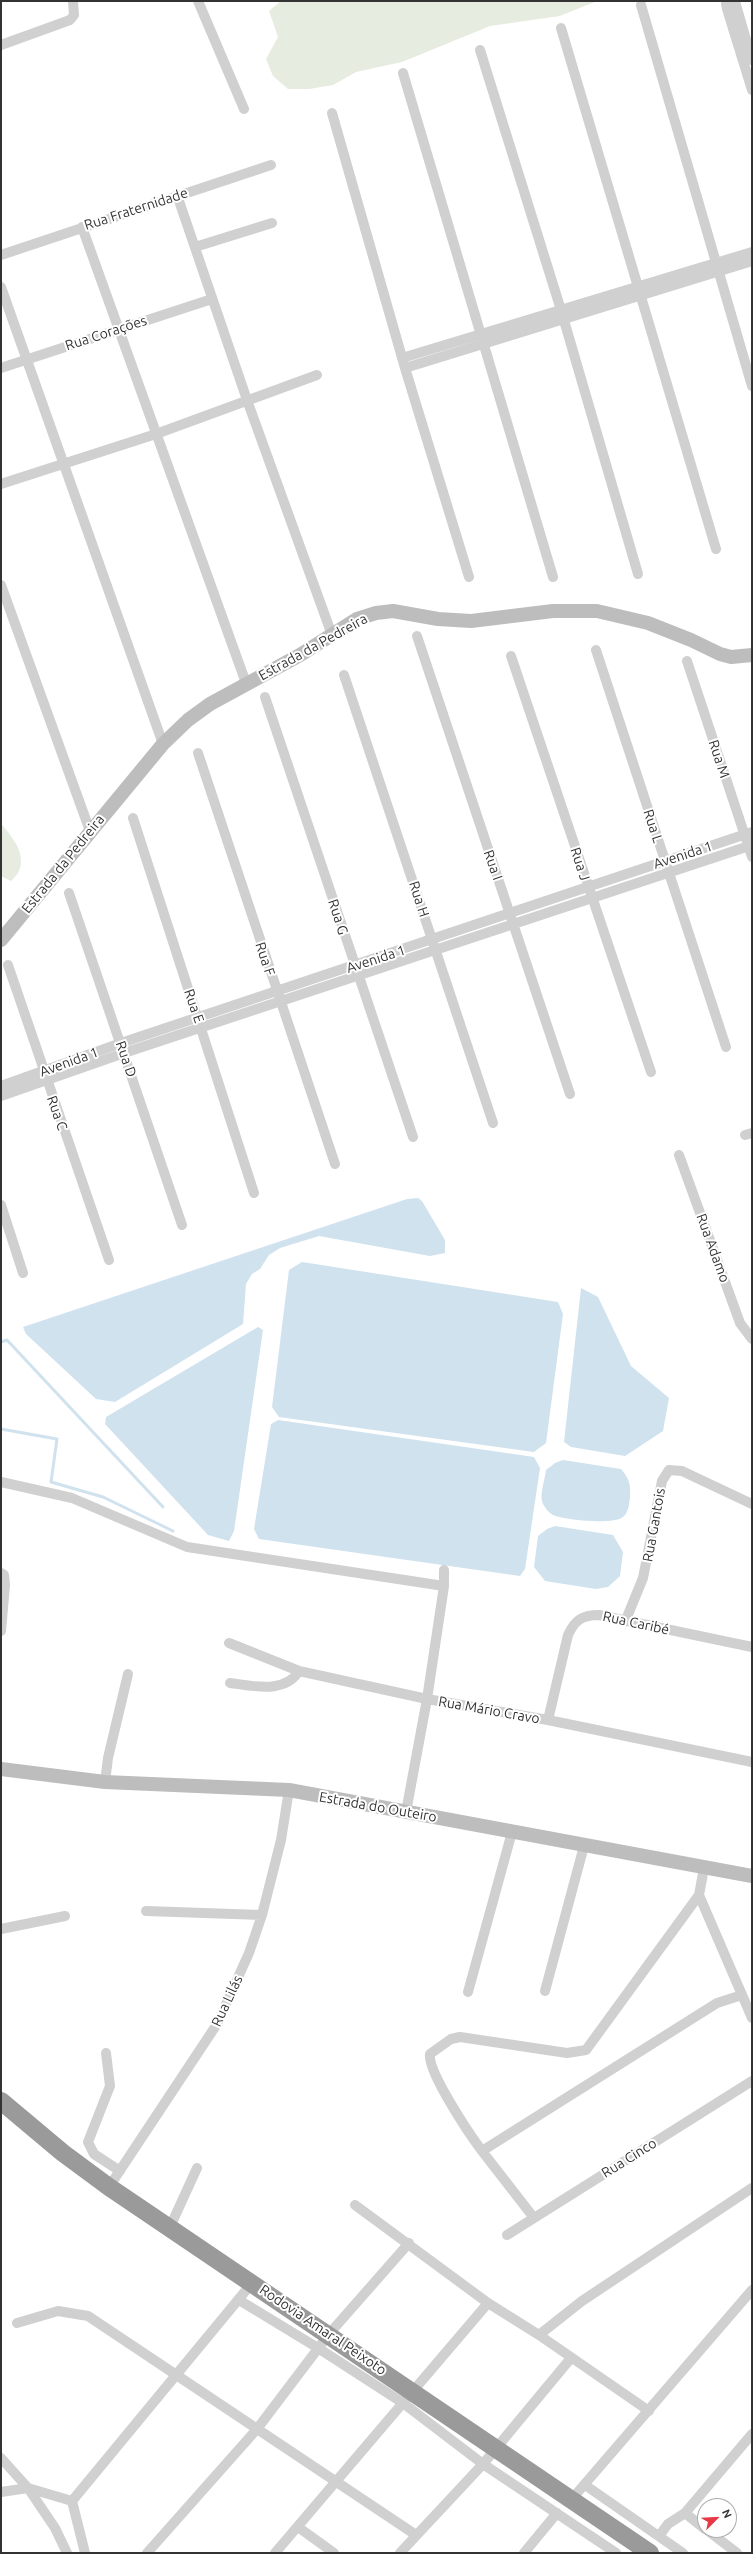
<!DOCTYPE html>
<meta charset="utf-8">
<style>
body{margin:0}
#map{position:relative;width:753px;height:2554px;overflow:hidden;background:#fff;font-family:Ubuntu,sans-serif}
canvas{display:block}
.frame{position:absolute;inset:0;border:2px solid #333;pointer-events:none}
.north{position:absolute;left:697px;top:2498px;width:40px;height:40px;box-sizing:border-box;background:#fff;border:1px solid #adadad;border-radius:50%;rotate:66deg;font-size:11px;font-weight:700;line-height:16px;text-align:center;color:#333}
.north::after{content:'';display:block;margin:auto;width:14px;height:18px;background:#e63946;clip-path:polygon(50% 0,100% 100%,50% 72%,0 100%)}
</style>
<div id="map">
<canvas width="753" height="2554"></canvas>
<div class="frame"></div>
<div class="north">N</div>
</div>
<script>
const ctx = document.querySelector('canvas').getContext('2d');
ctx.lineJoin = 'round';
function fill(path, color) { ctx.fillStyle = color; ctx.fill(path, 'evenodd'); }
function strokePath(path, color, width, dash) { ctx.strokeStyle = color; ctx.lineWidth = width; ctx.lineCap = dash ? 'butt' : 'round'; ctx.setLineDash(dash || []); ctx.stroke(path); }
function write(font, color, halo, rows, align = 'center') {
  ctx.font = font + ' Ubuntu,sans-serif'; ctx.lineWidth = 4; ctx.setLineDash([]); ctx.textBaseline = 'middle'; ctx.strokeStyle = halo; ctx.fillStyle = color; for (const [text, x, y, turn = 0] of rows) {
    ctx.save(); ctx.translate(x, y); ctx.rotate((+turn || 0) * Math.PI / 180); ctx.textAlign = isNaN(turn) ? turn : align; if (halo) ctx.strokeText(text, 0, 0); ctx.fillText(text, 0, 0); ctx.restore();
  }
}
fill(new Path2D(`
 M281 1H597L560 16 490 26 402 62 356 72 333 85 309 89H288L273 76 266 59 278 37 269 11Z
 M1 824C16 840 32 863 11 881L1 876Z`), '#e6ecdf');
fill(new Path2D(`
 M418 1198 422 1201 445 1240V1253L430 1256 319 1236 280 1248 269 1255 260 1269 252 1274 246 1284 243 1324 115 1402 96 1399 26 1334 23 1327 407 1199Z
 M302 1262 558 1302 563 1314 546 1443 534 1452 279 1417 272 1407 289 1270Z
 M581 1288 598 1297 631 1366 669 1398 663 1431 625 1456 571 1447 564 1442Z
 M258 1327 263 1330 234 1531 229 1541 208 1535 105 1424 106 1417Z
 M278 1420 534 1457 540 1468 525 1569 520 1576 259 1539 254 1529 271 1424Z
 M563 1460 621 1469C629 1478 631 1485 630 1497 629 1504 629 1512 623 1517 614 1525 564 1520 553 1515 549 1513 543 1506 542 1501 540 1493 545 1479 546 1470L555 1463Z
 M555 1526 613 1535 623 1552 620 1576 608 1587 596 1589 545 1581 534 1567 538 1536 547 1529Z`), '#cfe2ee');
strokePath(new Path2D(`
 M1 1342 7 1340 163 1507
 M1 1429 57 1439 51 1482 103 1497 173 1531`), '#cfe2ee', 3);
strokePath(new Path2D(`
 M198 1 244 109
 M730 1 726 4 727 9 752 90
 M731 1 736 5 752 60
 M641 5 752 386
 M561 28 716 549
 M1 45 70 20 74 15 73 1
 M480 50 561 310 638 574
 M403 73 553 577
 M332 113 405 368 469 577
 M177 195 247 400 332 635
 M82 227 246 683
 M195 247 272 223
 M1 255 271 165
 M1 287 163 744
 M402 358 752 252
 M1 368 212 299
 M405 368 752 261
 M1 484 156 434 317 375
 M1 585 90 831
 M417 636 570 1094
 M596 650 726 1047
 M511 656 651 1072
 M687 661 752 857
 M344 675 493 1123
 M265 697 413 1137
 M198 753 335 1164
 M133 818 254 1193
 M69 893 182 1225
 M8 965 109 1260
 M1 1086 121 1043 752 832
 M1 1096 124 1053 752 845
 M745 1135 752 1133
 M679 1155 740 1323 752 1339
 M1 1205 23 1273
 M1 1482 72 1498 187 1547 444 1586
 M1 1573 4 1575 5 1585 1 1631
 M625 1622 643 1578 662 1481 669 1470 682 1471 752 1504
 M229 1643 299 1671 427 1699 548 1720 752 1762
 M230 1683C253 1686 285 1694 299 1671
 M548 1720 568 1635C575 1620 582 1615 599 1615L752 1647
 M105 1782 108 1758 128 1674
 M406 1812 427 1699 444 1586V1570
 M704 1868 699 1895 586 2050 567 2053 460 2037 451 2039 430 2054C427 2071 470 2135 482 2151L717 2003 742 1995
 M699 1895 752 2018
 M146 1911 262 1915
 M1 1929 65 1916
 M545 1991 584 1846
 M468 1992 512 1832
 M106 2053 110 2086 88 2142 94 2154 120 2171
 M482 2151 534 2218
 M109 2187 217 2024 249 1953 262 1915 281 1840 289 1790
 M355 2205 488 2303 539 2335 649 2411
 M170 2227 197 2168
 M507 2235 752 2081
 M239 2300 318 2348 403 2403 483 2464 616 2553
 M17 2323 58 2311 88 2316 416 2535
 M539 2335 582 2301 752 2188
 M1 2458 28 2488 72 2501
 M585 2485 683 2553
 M1 2492 28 2488 55 2528 67 2553
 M571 2500 752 2290
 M685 2513 705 2529
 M298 2527 334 2553
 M707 2530 737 2553
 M659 2536 668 2524 685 2513 752 2434
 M85 2553 72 2501 252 2283
 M147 2553 257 2429 329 2334 409 2243
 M275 2553 488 2303
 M400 2553 483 2464 571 2358
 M524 2553 557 2513`), '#d0d0d0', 10);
strokePath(new Path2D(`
 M1 940 163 744 188 720 210 704 300 655 357 619 376 613 393 611 438 619 471 621 553 611H597L648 623 691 640 720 654 731 657 752 655
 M1 1769 105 1782 289 1790 752 1876`), '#bdbdbd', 14);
strokePath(new Path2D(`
 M1 2101 63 2153 109 2187 650 2553`), '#9a9a9a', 18);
write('14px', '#333', '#fff', [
 ["Rua Fraternidade",136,209,-18],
 ["Rua Corações",106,333,-18],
 ["Estrada da Pedreira",313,647,-29],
 ["Rua M",719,759,72],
 ["Rua L",653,826,72],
 ["Avenida 1",683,855,-18],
 ["Estrada da Pedreira",63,864,-51],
 ["Rua J",580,864,72],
 ["Rua I",493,865,71],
 ["Rua H",419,899,72],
 ["Rua G",338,917,72],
 ["Rua F",265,959,72],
 ["Avenida 1",376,959,-18],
 ["Rua E",194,1006,71],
 ["Rua D",126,1059,71],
 ["Avenida 1",69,1062,-20],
 ["Rua C",57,1113,71],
 ["Rua Adamo",713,1248,70],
 ["Rua Gantois",654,1525,-80],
 ["Rua Caribé",636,1623,12],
 ["Rua Mário Cravo",489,1710,10],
 ["Estrada do Outeiro",378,1807,10],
 ["Rua Lilás",227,2001,-65],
 ["Rua Cinco",629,2158,-32],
 ["Rodovia Amaral Peixoto",323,2330,34]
]);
</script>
